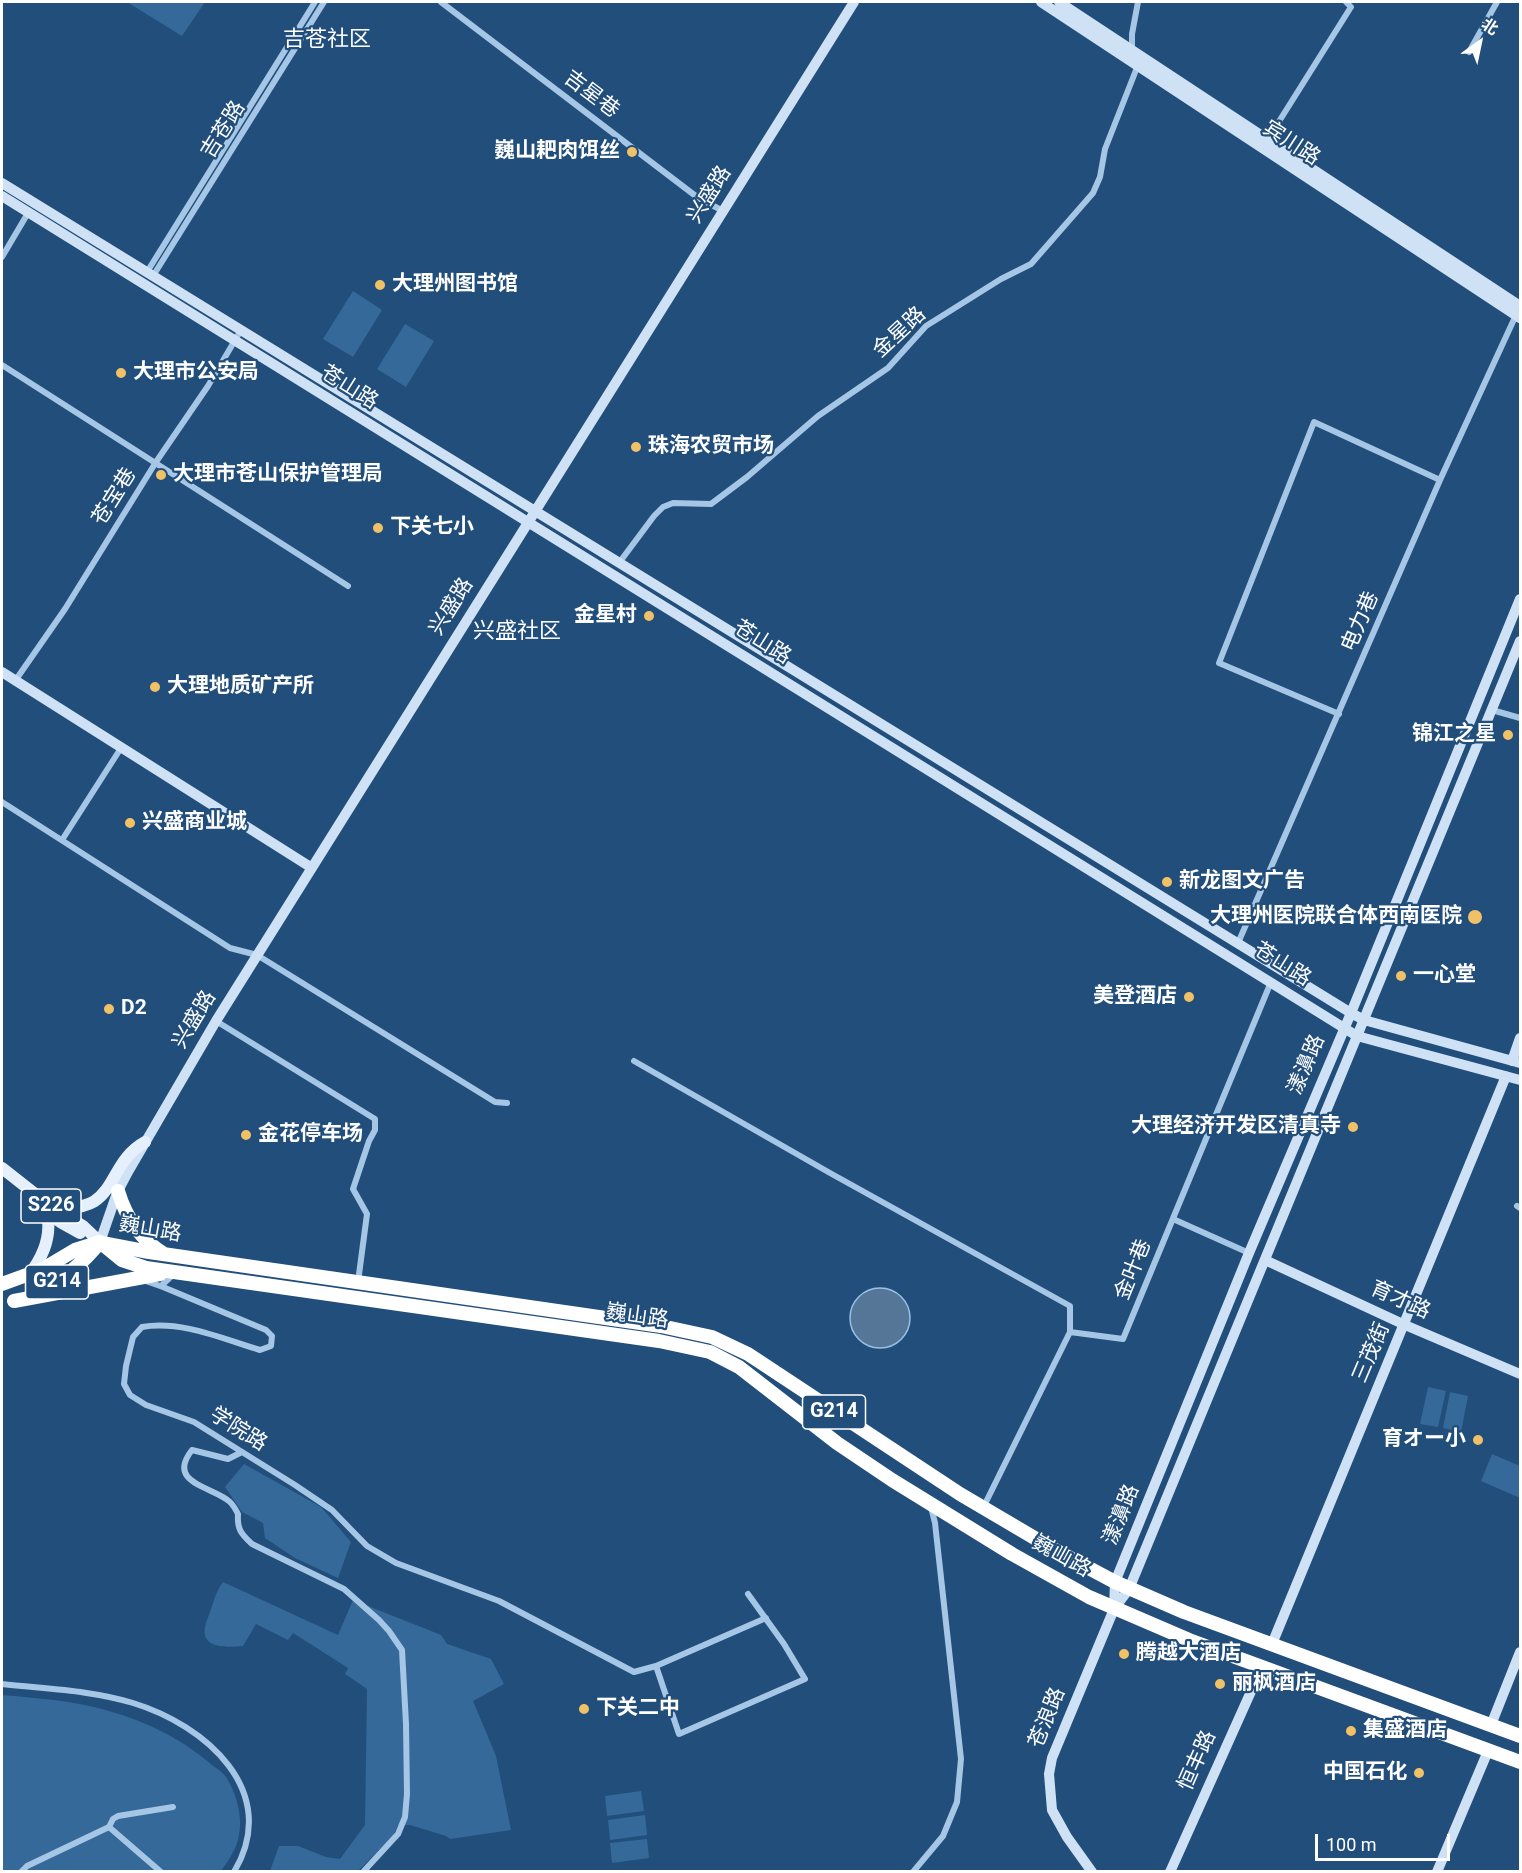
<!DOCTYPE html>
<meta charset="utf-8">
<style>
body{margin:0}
#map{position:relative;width:1522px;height:1873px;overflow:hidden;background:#224e7b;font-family:Roboto,"Noto Sans SC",sans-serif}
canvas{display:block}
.frame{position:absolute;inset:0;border:3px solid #fff;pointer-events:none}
.north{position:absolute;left:1450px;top:12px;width:60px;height:60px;-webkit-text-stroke:4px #224e7b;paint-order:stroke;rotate:33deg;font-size:16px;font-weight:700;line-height:24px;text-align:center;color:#fff}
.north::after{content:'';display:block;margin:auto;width:21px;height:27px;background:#fff;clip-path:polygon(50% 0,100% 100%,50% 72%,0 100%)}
.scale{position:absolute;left:1315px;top:1834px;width:135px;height:27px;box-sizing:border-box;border:3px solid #fff;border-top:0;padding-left:8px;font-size:18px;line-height:21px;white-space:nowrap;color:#fff;-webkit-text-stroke:4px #224e7b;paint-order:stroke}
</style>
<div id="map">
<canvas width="1522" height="1873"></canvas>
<div class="frame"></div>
<div class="north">北</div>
<div class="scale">100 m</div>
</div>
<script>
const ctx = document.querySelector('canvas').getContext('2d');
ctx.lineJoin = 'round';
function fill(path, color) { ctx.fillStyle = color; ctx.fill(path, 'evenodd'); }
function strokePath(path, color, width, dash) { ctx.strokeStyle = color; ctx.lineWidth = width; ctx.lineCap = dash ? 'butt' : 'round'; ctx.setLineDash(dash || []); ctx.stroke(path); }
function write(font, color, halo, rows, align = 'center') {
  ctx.font = font + ' Roboto,"Noto Sans SC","Noto Sans JP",sans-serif'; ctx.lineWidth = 4.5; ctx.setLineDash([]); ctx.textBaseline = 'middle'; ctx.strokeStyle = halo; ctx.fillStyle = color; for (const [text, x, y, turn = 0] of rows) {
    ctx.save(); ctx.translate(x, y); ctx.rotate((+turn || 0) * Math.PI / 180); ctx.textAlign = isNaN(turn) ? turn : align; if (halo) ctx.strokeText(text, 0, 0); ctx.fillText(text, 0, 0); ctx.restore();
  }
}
fill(new Path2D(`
 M127 2H205L182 36Z
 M353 291 382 310 353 357 323 339Z
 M405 324 434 341 406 387 377 369Z
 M1428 1387 1446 1391 1438 1427 1420 1424Z
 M1450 1392 1468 1396 1461 1432 1443 1428Z
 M1492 1454 1520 1466V1498L1481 1481Z
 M244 1464 321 1507 351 1542 338 1578 295 1558 265 1538 263 1523 242 1512 225 1487Z
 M223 1582 338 1635 353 1600 441 1635 447 1644 491 1659 504 1684 473 1701 496 1756 511 1830 450 1839 446 1836 410 1825H398L393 1836 358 1871H270L279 1846H298L326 1857 340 1859 365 1825 367 1689 345 1674 348 1668 293 1633 288 1640 256 1624 243 1646C232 1647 208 1649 205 1635 203 1628 208 1618 210 1612 214 1601 216 1591 223 1582Z
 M2 1695C35 1698 69 1700 102 1709 143 1720 180 1737 212 1765 216 1768 223 1772 226 1777 236 1792 243 1817 239 1835 237 1848 229 1860 221 1871L2 1872Z
 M641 1791 644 1811 607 1816 605 1796Z
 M645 1815 647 1835 610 1840 608 1820Z
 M647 1839 649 1858 612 1863 610 1843Z`), '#356999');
const water = new Path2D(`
 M850 1318a30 30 0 1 1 60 0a30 30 0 1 1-60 0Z`);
fill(water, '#557697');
strokePath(water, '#99c1e6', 1.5);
strokePath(new Path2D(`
 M441 2 697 197 723 211
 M1132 50V34L1138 2
 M1469 52 1497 2
 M1268 139 1351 7 1346 2
 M2 257 28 213
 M147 272 315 2
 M153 276 324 2
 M2 365 348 586
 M619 563 654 516 663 507 673 503 711 504 747 477 818 416 888 368 926 326 1001 279 1031 264 1093 193 1100 177 1105 149 1138 65
 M15 681 65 609 156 462 208 386 241 330
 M1492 710 1520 718
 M1339 714 1219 663 1314 422 1440 480
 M2 802 230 948 257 955 495 1102 507 1103
 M62 840 121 748
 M1238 943 1440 480 1516 315
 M216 1021 375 1119V1130L369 1141 353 1189 367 1214 358 1282
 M634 1061 830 1173 1070 1306V1332
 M1517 1206 1520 1208
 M1173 1219 1249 1253
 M176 1272 163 1284V1287L266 1330 272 1336 271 1346 260 1350C223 1339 181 1320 142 1327L133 1337 126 1366 124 1384 130 1395 146 1405 194 1422 295 1485 332 1510 367 1546 396 1563 499 1601 634 1672 656 1666 766 1618
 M143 1280 163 1287
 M242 1452 228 1459 192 1450C165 1484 215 1487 230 1502 233 1505 236 1510 238 1514 237 1529 241 1534 252 1544L344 1589 379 1620 389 1631 402 1650 406 1724 407 1794 405 1817 398 1834 363 1872
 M983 1508 1070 1332 1123 1339 1271 982
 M656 1666 679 1734 805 1679 784 1644 748 1594
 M2 1684C45 1689 91 1690 133 1703 205 1725 282 1791 234 1872
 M109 1827 161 1872
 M21 1872 27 1866 109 1827 113 1819 118 1816 173 1807
 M913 1872 943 1836 957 1802 961 1759 935 1523 931 1507`), '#a5c6e5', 6);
strokePath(new Path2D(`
 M1041 2 1520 318
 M1059 2 1520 306
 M2 183 1351 1013 1364 1020 1520 1063
 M2 196 1357 1036 1520 1080
 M2 672 312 868
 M1512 1061 1520 1038
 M100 1242 117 1193 128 1172 216 1021 854 2
 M1265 1260 1405 1325 1520 1374
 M1114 1609 1115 1582 1249 1253 1351 1013 1520 599
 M1272 1644 1506 1076
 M1491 1725 1520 1652
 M1092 1872 1067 1837 1052 1810 1049 1774 1052 1758 1114 1609 1129 1589 1520 641
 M1170 1872 1262 1667
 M1437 1872 1488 1751`), '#cee1f5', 10);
strokePath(new Path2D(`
 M2 1168 49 1205 83 1226 100 1242
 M34 1204 62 1223 80 1233
 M49 1205C120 1219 103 1165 145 1142
 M29 1275C43 1257 52 1237 47 1214`), '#e6f0fd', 12);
strokePath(new Path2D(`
 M118 1191C126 1218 140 1239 164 1254
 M100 1242 122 1260 146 1268 659 1341 710 1352 739 1367 837 1443 892 1480 1012 1554 1089 1597 1189 1640 1520 1762
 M102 1243 149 1252 661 1326 712 1337 748 1354 960 1494 1055 1550 1115 1582 1184 1612 1520 1736
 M2 1284 43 1269 75 1250 100 1242
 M40 1292C64 1279 83 1263 100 1242
 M14 1301 160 1274`), '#fff', 14);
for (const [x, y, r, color] of [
 [632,152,6,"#f1c167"],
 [380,285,6,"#f1c167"],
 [121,373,6,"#f1c167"],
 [636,447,6,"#f1c167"],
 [161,475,6,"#f1c167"],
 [378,528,6,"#f1c167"],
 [649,616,6,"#f1c167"],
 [155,687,6,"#f1c167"],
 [1508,735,6,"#f1c167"],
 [130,823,6,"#f1c167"],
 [1167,882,6,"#f1c167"],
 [1475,917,8,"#f1c167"],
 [1401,976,6,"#f1c167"],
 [1189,997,6,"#f1c167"],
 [109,1009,6,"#f1c167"],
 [1353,1127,6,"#f1c167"],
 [246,1135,6,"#f1c167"],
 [1478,1440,6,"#f1c167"],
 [1124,1654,6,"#f1c167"],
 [1220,1684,6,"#f1c167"],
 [584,1709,6,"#f1c167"],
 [1351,1731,6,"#f1c167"],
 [1419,1773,6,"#f1c167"]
]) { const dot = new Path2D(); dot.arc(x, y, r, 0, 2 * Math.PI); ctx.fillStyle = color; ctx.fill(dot); strokePath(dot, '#224e7b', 2); }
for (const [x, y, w] of [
 [51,1206,60],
 [57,1282,63],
 [834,1412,63]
]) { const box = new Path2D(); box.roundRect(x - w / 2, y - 17, w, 34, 4.5); ctx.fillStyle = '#224e7b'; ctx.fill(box); strokePath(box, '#fff', 1.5); }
write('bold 20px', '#fff', null, [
 ["S226",51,1206],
 ["G214",57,1282],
 ["G214",834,1412]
]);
write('21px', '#fff', '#224e7b', [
 ["吉星巷",591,95,37],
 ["吉苍路",224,130,-58],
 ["宾川路",1291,144,33],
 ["兴盛路",710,195,-58],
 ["金星路",900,333,-43],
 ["苍山路",349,388,32],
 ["苍宝巷",115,497,-58],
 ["兴盛路",452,607,-58],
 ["电力巷",1361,622,-67],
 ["苍山路",762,643,32],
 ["苍山路",1282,965,32],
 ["兴盛路",195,1020,-59],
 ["漾濞路",1307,1065,-67],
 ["巍山路",150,1230,10],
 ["金叶巷",1134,1270,-68],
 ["育才路",1400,1301,24],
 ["巍山路",637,1317,8],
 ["三茂街",1372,1353,-67],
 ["学院路",238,1430,32],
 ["漾濞路",1122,1515,-68],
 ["巍山路",1061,1557,29],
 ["苍浪路",1048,1718,-68],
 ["恒丰路",1198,1761,-66]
]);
write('bold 21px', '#fff', '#224e7b', [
 ["巍山耙肉饵丝",620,152,"right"],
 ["大理州图书馆",392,285],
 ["大理市公安局",133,373],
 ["珠海农贸市场",648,447],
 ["大理市苍山保护管理局",173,475],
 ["下关七小",390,528],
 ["金星村",637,616,"right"],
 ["大理地质矿产所",167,687],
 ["锦江之星",1496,735,"right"],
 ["兴盛商业城",142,823],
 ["新龙图文广告",1179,882],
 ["大理州医院联合体西南医院",1462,917,"right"],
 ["一心堂",1413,976],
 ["美登酒店",1177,997,"right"],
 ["D2",121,1009],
 ["大理经济开发区清真寺",1341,1127,"right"],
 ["金花停车场",258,1135],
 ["育オー小",1466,1440,"right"],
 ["腾越大酒店",1136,1654],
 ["丽枫酒店",1232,1684],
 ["下关二中",596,1709],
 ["集盛酒店",1363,1731],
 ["中国石化",1407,1773,"right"]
], 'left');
write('22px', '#fff', '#224e7b', [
 ["吉苍社区",327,40],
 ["兴盛社区",517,632]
]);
</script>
